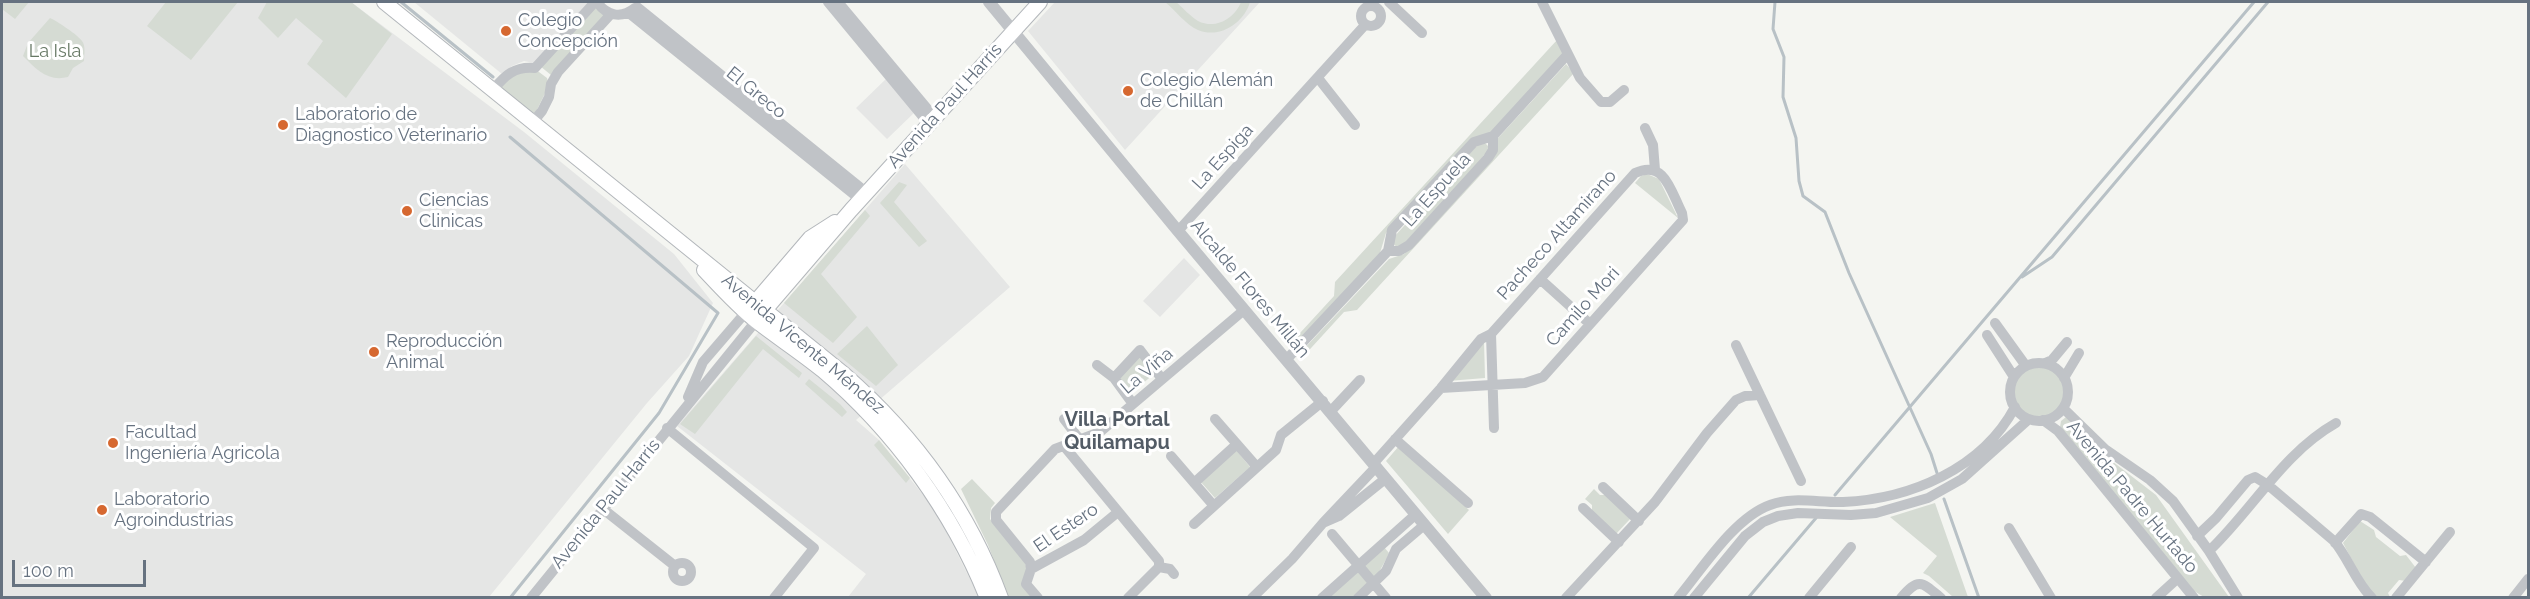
<!DOCTYPE html>
<meta charset="utf-8">
<style>
body{margin:0}
#map{position:relative;width:2530px;height:599px;overflow:hidden;background:#f4f5f1;font-family:Raleway,sans-serif}
canvas{display:block}
.frame{position:absolute;inset:0;border:3px solid #667280;pointer-events:none}
.scale{position:absolute;left:12px;top:560px;width:134px;height:27px;box-sizing:border-box;border:3px solid #667280;border-top:0;padding-left:8px;font-size:18px;line-height:21px;white-space:nowrap;color:#667280;-webkit-text-stroke:4px #fff;paint-order:stroke}
</style>
<div id="map">
<canvas width="2530" height="599"></canvas>
<div class="frame"></div>
<div class="scale">100 m</div>
</div>
<script>
const ctx = document.querySelector('canvas').getContext('2d');
ctx.lineJoin = 'round';
function fill(path, color) { ctx.fillStyle = color; ctx.fill(path, 'evenodd'); }
function strokePath(path, color, width, dash) { ctx.strokeStyle = color; ctx.lineWidth = width; ctx.lineCap = dash ? 'butt' : 'round'; ctx.setLineDash(dash || []); ctx.stroke(path); }
function write(font, color, halo, rows, align = 'center') {
  ctx.font = font + ' Raleway,sans-serif'; ctx.lineWidth = 6; ctx.setLineDash([]); ctx.textBaseline = 'middle'; ctx.strokeStyle = halo; ctx.fillStyle = color; for (const [text, x, y, turn = 0] of rows) {
    ctx.save(); ctx.translate(x, y); ctx.rotate((+turn || 0) * Math.PI / 180); ctx.textAlign = isNaN(turn) ? turn : align; if (halo) ctx.strokeText(text, 0, 0); ctx.fillText(text, 0, 0); ctx.restore();
  }
}
fill(new Path2D(`
 M2 2H351L524 132 674 254 713 303 689 356 647 403 489 597H2Z
 M414 2H590L534 63 524 61 512 66 502 74Z
 M1055 2H1260L1125 150 1028 31Z
 M887 78 915 112 887 139 856 108Z
 M905 164 1010 287 856 420 879 440 936 511 979 597H848L866 574 677 426Z
 M1184 258 1200 275 1160 317 1143 301Z`), '#e5e6e5');
fill(new Path2D(`
 M2 2H29L15 19 2 9Z
 M166 2H238L191 60 147 26Z
 M267 2H351L392 34 346 98 307 64 323 41 296 18 278 38 258 18Z
 M1165 2H1176C1183 8 1190 16 1198 21 1216 30 1235 18 1241 2H1250C1244 23 1220 39 1198 30 1186 25 1175 10 1165 2Z
 M595 5 607 17 551 75 540 66Z
 M50 18C57 21 78 35 82 41 86 46 84 55 84 61L73 68 68 77C48 82 37 70 23 56L28 43Z
 M1557 40 1564 53 1492 132 1473 138 1386 233 1380 253 1293 349 1289 345 1334 296 1335 282Z
 M1566 64 1574 73 1357 310 1344 312 1301 359 1298 355 1389 259 1404 254 1498 138Z
 M535 69 547 78 549 85 532 120 497 92 514 72Z
 M1480 142 1485 143 1489 147 1488 152 1402 246 1397 247 1392 243 1394 237Z
 M1647 174 1659 179 1678 218 1635 183 1641 176Z
 M899 182 907 185 894 202 927 241 919 247 880 203Z
 M865 210 870 216 821 274 857 317 833 343 784 303Z
 M867 326 898 365 876 386 837 354Z
 M756 336 802 373 799 378 763 349 695 434 680 424Z
 M1484 341 1485 378 1448 381Z
 M1140 356 1154 374 1130 394 1118 377Z
 M2013 392a26 26 0 1 1 52 0a26 26 0 1 1-52 0Z
 M809 379 840 404 847 412 842 417 805 384Z
 M2066 417 2095 448 2156 495 2229 597H2204L2194 591 2060 427 2061 421Z
 M879 440 910 478 906 483 874 445Z
 M1399 446 1469 510 1448 534 1386 461Z
 M1236 450 1250 467 1215 498 1200 481Z
 M972 479 995 503 991 508 990 519 1025 562 1033 597H1008L988 545 961 489Z
 M1594 489 1600 495H1607L1631 518 1616 534 1592 511V505L1585 499Z
 M1935 503 1968 597H1953L1929 576 1923 573 1937 556 1890 517Z
 M2360 521 2374 530 2376 537 2400 556 2406 555 2416 568 2406 581 2399 580 2388 593 2390 597H2377L2365 585 2343 543Z
 M1384 547 1389 553C1383 567 1368 592 1353 597 1346 599 1335 597 1328 598Z`), '#d5dbd3');
strokePath(new Path2D(`
 M401 2 493 77
 M1775 2 1773 29 1784 57 1783 97 1796 138 1799 181 1803 196 1825 212 1849 273 1931 454 1937 473
 M2022 277 2052 257 2268 2
 M1835 495 2254 2
 M1944 499 1979 598
 M510 598 659 413 718 313 510 137
 M1748 598 1816 518`), '#b8c1c6', 3);
const secondary = new Path2D(`
 M384 2 844 374C914 435 969 510 1001 598
 M704 270C720 287 737 306 756 321 778 338 801 353 822 370 894 431 952 511 987 598
 M750 308 810 238 835 222
 M760 316 851 210 1040 2`);
strokePath(secondary, '#b3b7bb', 16);
strokePath(new Path2D(`
 M597 2C607 16 621 19 635 8
 M828 2 929 124
 M838 2 935 118
 M1389 2 1422 33
 M1542 2 1580 78 1601 102H1610L1624 90
 M1361 16a10 10 0 1 1 20 0a10 10 0 1 1-20 0Z
 M637 7 867 193
 M629 13 861 200
 M1318 78 1355 125
 M493 90C505 75 515 66 535 68L595 2
 M533 122 542 111 549 97 551 84 558 72 611 14
 M1645 128 1653 145 1655 170
 M1178 231 1365 25
 M1388 251H1399L1409 245 1488 158 1493 150V136
 M1540 279 1590 324
 M1995 323 2026 366
 M1491 334 1494 428
 M1987 335 2014 377
 M1736 345 1801 481
 M1286 360 1388 251 1392 230 1474 142 1493 136 1568 54
 M2045 363 2052 360 2067 342
 M2010 392a29 29 0 1 1 58 0a29 29 0 1 1-58 0Z
 M1097 365 1114 378
 M2064 378 2079 353
 M688 397 703 362 746 312
 M1133 404 1114 378 1140 350 1162 379
 M2063 408 2105 449 2150 480 2173 501 2209 551 2238 598
 M1331 411 1360 380
 M1064 419 1080 440
 M1215 419 1257 467
 M2043 420 2058 431 2194 598
 M667 428 814 548 774 598
 M1395 439 1468 503
 M1064 446 1159 561V567
 M1171 456 1214 506
 M1373 464 1441 388 1525 383 1543 377 1683 220 1682 213C1671 192 1665 159 1635 173L1491 334 1481 339 1441 388
 M1376 467 1323 523 1339 516 1385 479
 M1194 483 1237 444
 M1603 487 1639 521
 M1583 508 1619 542
 M603 509 675 566
 M1194 524 1276 450 1281 435 1323 401
 M2009 528 2051 598
 M1332 534 1386 598
 M2197 536 2216 518 2248 480 2255 477 2268 485 2334 541C2349 559 2355 581 2372 598
 M2335 543 2361 514 2370 517 2426 562
 M2209 551C2253 509 2283 453 2336 423
 M673 572a9 9 0 1 1 18 0a9 9 0 1 1-18 0Z
 M1159 567 1170 569 1174 574
 M1031 569 1084 540 1118 512
 M531 598 756 321
 M1038 598 1026 584 1031 569 1030 562 996 520V512L1055 449 1100 432 1244 310
 M1128 598 1159 567
 M1252 598 1292 559 1323 523
 M1322 598 1415 515
 M1358 598 1386 571 1396 549 1423 526
 M1566 598 1655 502 1707 433 1736 400 1745 396 1760 395
 M1678 598C1703 568 1734 518 1770 505 1793 496 1820 503 1843 502 1910 499 1982 469 2015 407
 M1694 598 1745 536 1763 522 1778 516 1798 513 1851 515 1876 513 1928 498 1962 479 2029 419
 M1809 598 1851 547
 M1901 598C1919 577 1922 582 1941 598
 M2156 598 2178 578
 M2396 598 2450 532
 M2513 598 2528 579`), '#c0c3c7', 10);
strokePath(new Path2D(`
 M989 2 1178 231 1486 598`), '#c0c3c7', 12);
strokePath(secondary, '#fff', 14);
for (const [x, y, r, color] of [
 [506,31,6,"#d66830"],
 [1128,91,6,"#d66830"],
 [283,125,6,"#d66830"],
 [407,211,6,"#d66830"],
 [374,352,6,"#d66830"],
 [113,443,6,"#d66830"],
 [102,510,6,"#d66830"]
]) { const dot = new Path2D(); dot.arc(x, y, r, 0, 2 * Math.PI); ctx.fillStyle = color; ctx.fill(dot); strokePath(dot, '#fff', 2); }
write('18px', '#667280', '#fff', [
 ["Colegio",518,21],
 ["Concepción",518,42],
 ["Colegio Alemán",1140,81],
 ["de Chillán",1140,102],
 ["Laboratorio de",295,115],
 ["Diagnostico Veterinario",295,136],
 ["Ciencias",419,201],
 ["Clinicas",419,222],
 ["Reproducción",386,342],
 ["Animal",386,363],
 ["Facultad",125,433],
 ["Ingeniería Agricola",125,454],
 ["Laboratorio",114,500],
 ["Agroindustrias",114,521]
], 'left');
write('18px', '#667864', '#fff', [
 ["La Isla",55,52]
]);
write('18px', '#667280', '#fff', [
 ["El Greco",756,93,39],
 ["Avenida Paul Harris",945,106,-48],
 ["La Espiga",1223,157,-48],
 ["La Espuela",1437,190,-48],
 ["Pacheco Altamirano",1557,235,-48],
 ["Alcalde Flores Millán",1250,289,50],
 ["Camilo Mori",1583,307,-48],
 ["Avenida Vicente Méndez",803,344,40],
 ["La Viña",1147,371,-40],
 ["Avenida Padre Hurtado",2132,497,50],
 ["Avenida Paul Harris",606,504,-51],
 ["El Estero",1066,528,-34]
]);
write('bold 20px', '#535c66', '#fff', [
 ["Villa Portal",1117,420],
 ["Quilamapu",1117,443]
]);
</script>
